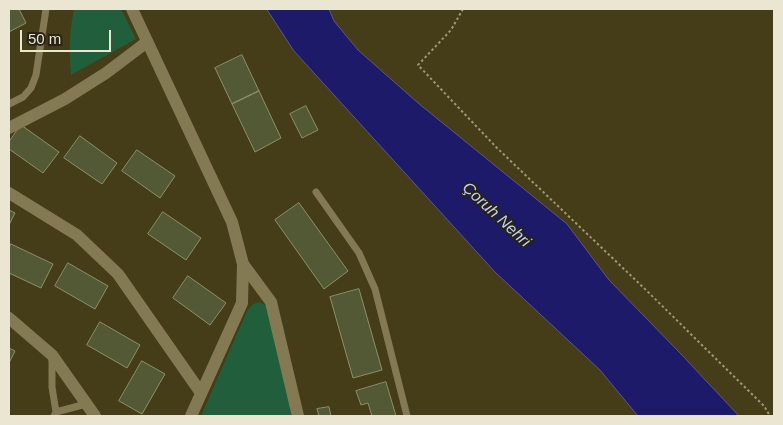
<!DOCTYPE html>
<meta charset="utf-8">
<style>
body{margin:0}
#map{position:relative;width:783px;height:425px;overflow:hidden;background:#453c18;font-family:Helvetica,sans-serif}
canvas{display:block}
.frame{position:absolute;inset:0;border:10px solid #ebe6d2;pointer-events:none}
.scale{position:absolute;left:20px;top:30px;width:91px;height:22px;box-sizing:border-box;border:2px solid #ebe6d2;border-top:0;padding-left:6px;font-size:15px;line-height:18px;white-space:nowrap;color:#ebe6d2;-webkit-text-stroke:4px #272314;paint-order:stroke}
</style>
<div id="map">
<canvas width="783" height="425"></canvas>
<div class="frame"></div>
<div class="scale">50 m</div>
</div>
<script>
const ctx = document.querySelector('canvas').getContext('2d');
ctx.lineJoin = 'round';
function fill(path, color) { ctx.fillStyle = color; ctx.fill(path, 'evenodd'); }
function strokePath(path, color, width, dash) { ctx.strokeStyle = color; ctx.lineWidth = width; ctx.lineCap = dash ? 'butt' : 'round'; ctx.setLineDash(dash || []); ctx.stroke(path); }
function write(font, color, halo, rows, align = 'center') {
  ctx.font = font + ' Helvetica,sans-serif'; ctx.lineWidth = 4; ctx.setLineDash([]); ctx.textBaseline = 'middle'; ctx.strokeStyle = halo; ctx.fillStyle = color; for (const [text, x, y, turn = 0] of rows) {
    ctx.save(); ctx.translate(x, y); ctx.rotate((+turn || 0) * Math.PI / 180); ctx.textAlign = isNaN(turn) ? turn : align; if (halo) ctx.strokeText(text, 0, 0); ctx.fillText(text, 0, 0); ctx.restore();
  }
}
fill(new Path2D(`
 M74 9H121L136 39 71 75C69 50 69 33 74 9Z
 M260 302 266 306 294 416H201L247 311 253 304Z`), '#215f3c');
const water = new Path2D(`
 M267 9H329L334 21 358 50 418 103 567 224 609 280 680 353 739 416H638L600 370 495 272 294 51Z`);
fill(water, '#1d1a69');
strokePath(water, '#5b5788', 1);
const building = new Path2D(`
 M9 9H19L26 23 9 32Z
 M242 55 259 91 232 104 215 68Z
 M259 91 281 138 255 152 232 104Z
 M306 106 318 130 302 138 290 114Z
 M21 125 59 152 43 173 9 149V142Z
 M80 136 117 163 102 184 64 158Z
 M137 150 175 176 160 198 122 171Z
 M299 203 348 271 324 289 275 220Z
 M9 210 15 213 9 225Z
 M163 212 201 238 186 260 148 234Z
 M11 244 53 264 41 288 9 273V249Z
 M68 263 108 286 95 309 55 286Z
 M188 276 226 303 210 325 173 298Z
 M359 289 382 370 353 378 330 297Z
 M100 322 140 345 127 368 87 345Z
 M9 348 15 351 9 363Z
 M142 361 165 374 142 414 119 401Z
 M386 382 396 416H372L368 403 361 405 356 391Z
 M329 407 331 416H319L317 409Z`);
fill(building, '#535935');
strokePath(building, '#8a916b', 1);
strokePath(new Path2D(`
 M463 9 451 30 418 65 496 147 646 290 764 406 770 416`), '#9e977c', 2, [2.5, 2.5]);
strokePath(new Path2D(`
 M9 104 23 97 31 88 36 75 46 9
 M316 192 359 253 375 289 407 416
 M52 358V387L56 412 54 416
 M56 412 86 404`), '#837a54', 7);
strokePath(new Path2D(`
 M9 128 65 99 106 73 147 42
 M9 193 77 235 118 274 201 393
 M243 264 271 302 298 416
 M9 318 52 355 95 416`), '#837a54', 12);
strokePath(new Path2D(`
 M132 9 232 222 243 264 242 303 191 416`), '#837a54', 12);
write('italic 16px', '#c1cbf8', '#272314', [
 ["Çoruh Nehri",496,215,43]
]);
</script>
